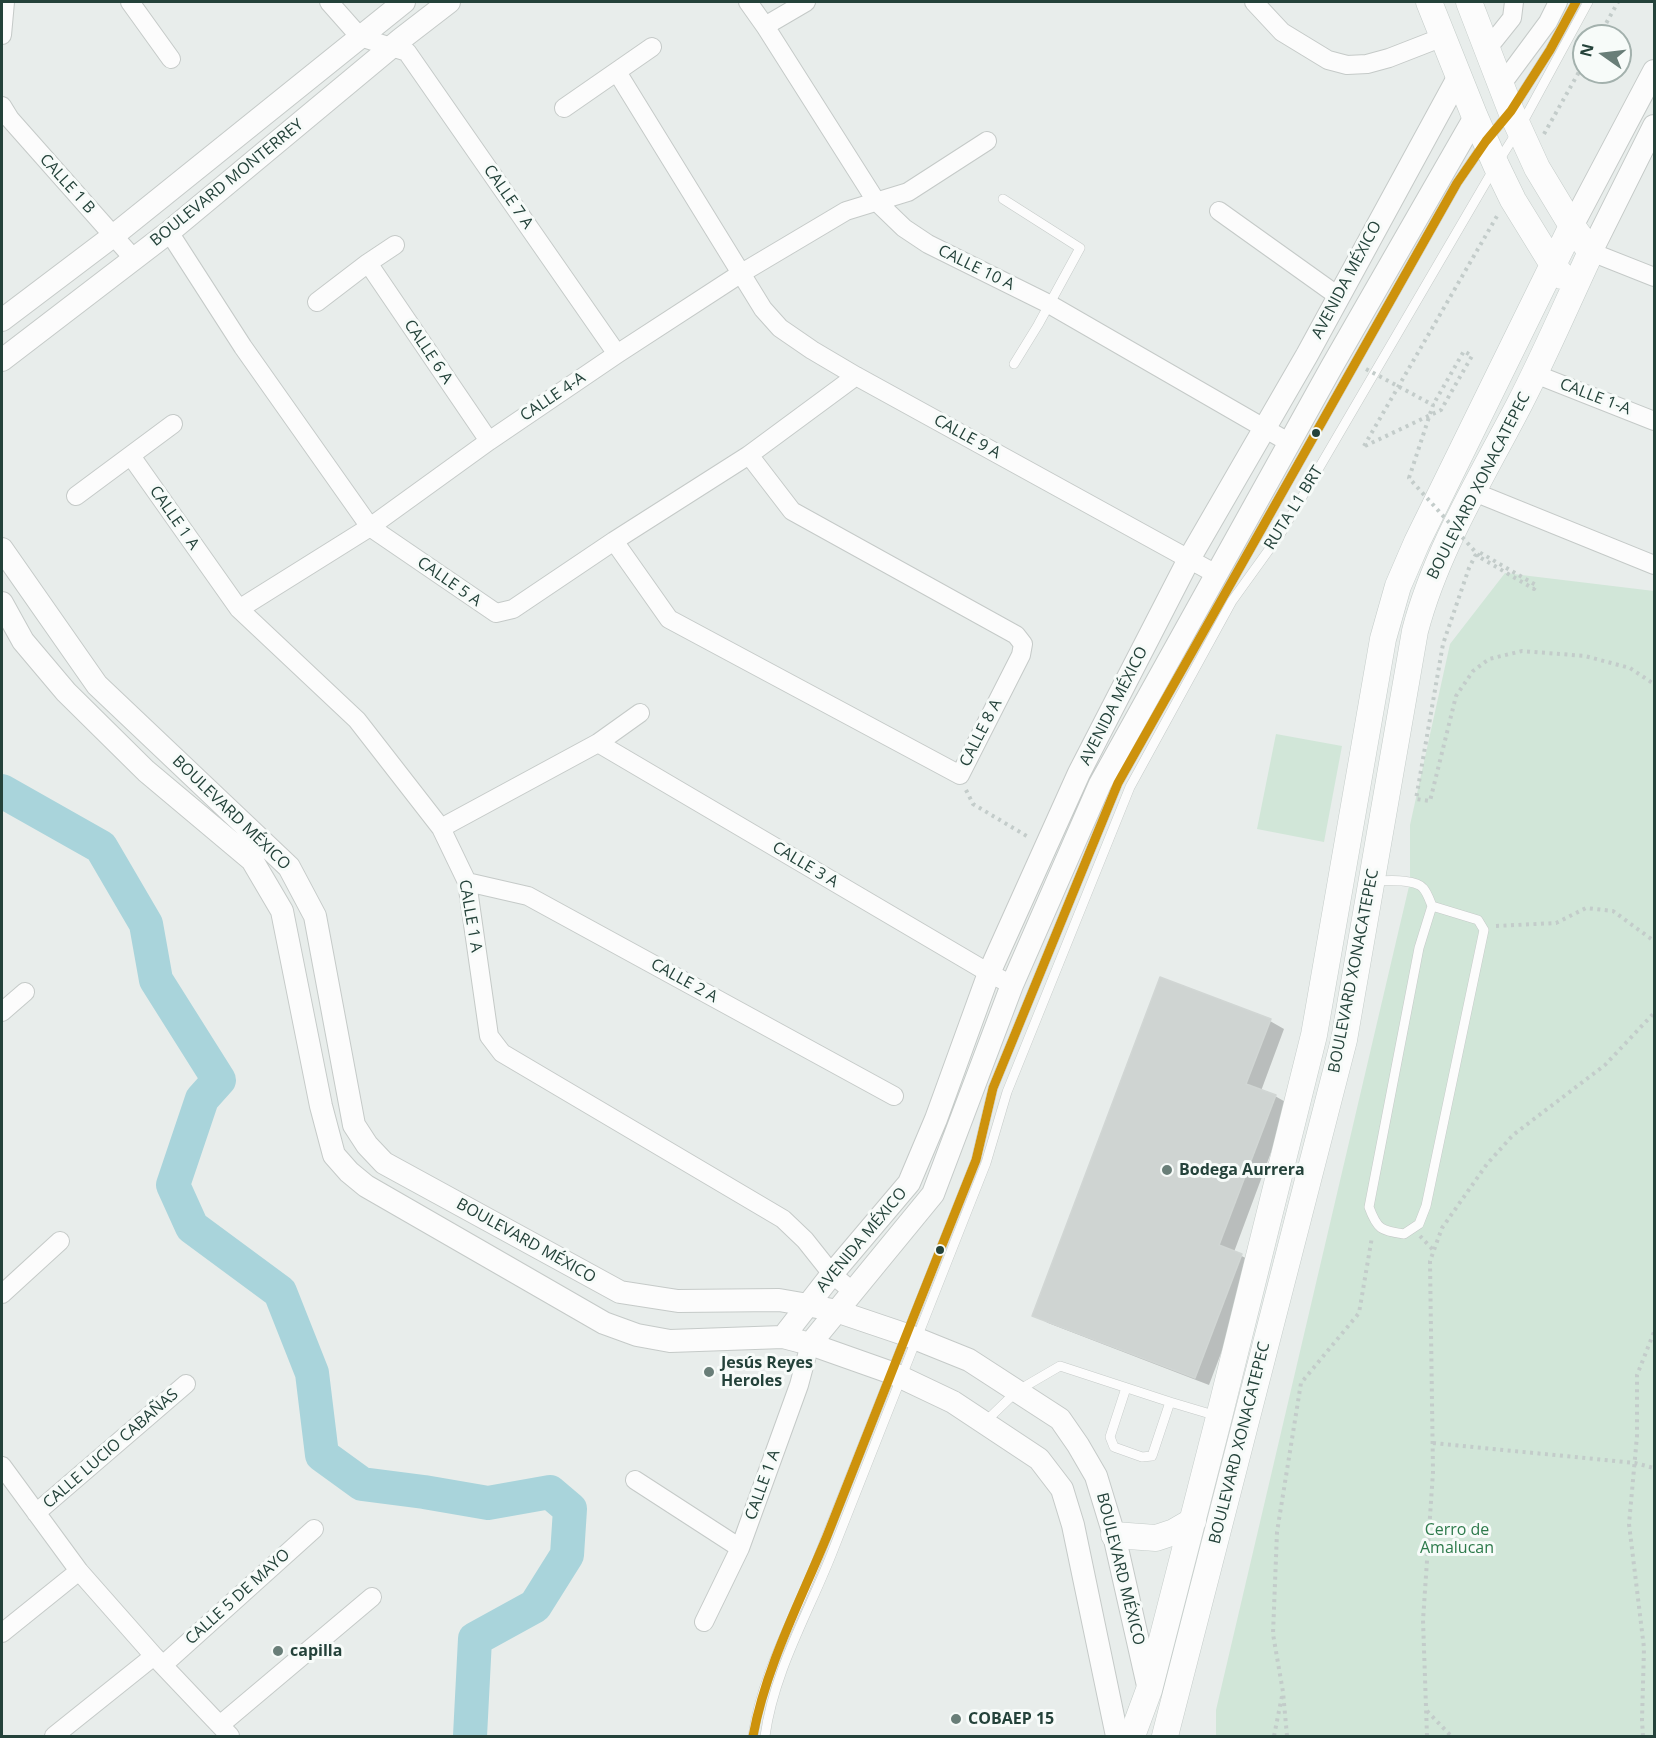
<!DOCTYPE html>
<meta charset="utf-8">
<style>
body{margin:0}
#map{position:relative;width:1656px;height:1738px;overflow:hidden;background:#e8edeb;font-family:"Open Sans",sans-serif}
canvas{display:block}
.frame{position:absolute;inset:0;border:3px solid #24423a;pointer-events:none}
.north{position:absolute;left:1572px;top:24px;width:60px;height:60px;box-sizing:border-box;background:#f7fbf9;border:2px solid #a3b1ad;border-radius:50%;rotate:284deg;font-size:16px;font-weight:700;line-height:24px;text-align:center;color:#24423a}
.north::after{content:'';display:block;margin:auto;width:21px;height:27px;background:#697e78;clip-path:polygon(50% 0,100% 100%,50% 72%,0 100%)}
</style>
<div id="map">
<canvas width="1656" height="1738"></canvas>
<div class="frame"></div>
<div class="north">N</div>
</div>
<script>
const ctx = document.querySelector('canvas').getContext('2d');
ctx.lineJoin = 'round';
function fill(path, color) { ctx.fillStyle = color; ctx.fill(path, 'evenodd'); }
function strokePath(path, color, width, dash) { ctx.strokeStyle = color; ctx.lineWidth = width; ctx.lineCap = dash ? 'butt' : 'round'; ctx.setLineDash(dash || []); ctx.stroke(path); }
function write(font, color, halo, rows, align = 'center') {
  ctx.font = font + ' "Open Sans",sans-serif'; ctx.lineWidth = 6; ctx.setLineDash([]); ctx.textBaseline = 'middle'; ctx.strokeStyle = halo; ctx.fillStyle = color; for (const [text, x, y, turn = 0] of rows) {
    ctx.save(); ctx.translate(x, y); ctx.rotate((+turn || 0) * Math.PI / 180); ctx.textAlign = isNaN(turn) ? turn : align; if (halo) ctx.strokeText(text, 0, 0); ctx.fillText(text, 0, 0); ctx.restore();
  }
}
fill(new Path2D(`
 M1505 573 1654 591V1736H1216V1710L1410 882V825L1450 644Z
 M1276 734 1342 746 1324 842 1257 829Z`), '#d1e6d8');
fill(new Path2D(`
 M1270 1021 1284 1029 1261 1091 1275 1096 1289 1104 1234 1252 1255 1263 1209 1385 1048 1323 1034 1315Z`), '#0003');
strokePath(new Path2D(`
 M2 791 101 847 146 924 156 980 219 1080 202 1099 173 1185 192 1227 280 1292 312 1373 322 1455 362 1484 424 1492 488 1503 550 1492 570 1509 567 1555 535 1606 475 1639 470 1736`), '#a9d4db', 34);
const building = new Path2D(`
 M1160 977 1271 1019 1246 1084 1276 1095 1219 1245 1242 1254 1195 1378 1032 1316Z`);
fill(building, '#cfd4d2');
strokePath(building, '#d1d6d4', 1.5);
const service = new Path2D(`
 M1003 199 1080 248 1038 325 1014 364
 M1374 881C1386 881 1415 878 1423 888 1427 892 1430 901 1432 906L1419 948 1369 1207C1377 1229 1381 1231 1404 1234L1419 1224 1426 1206 1484 930 1478 920 1432 906
 M1170 1402 1217 1416
 M984 1423 1017 1391 1060 1366 1170 1402 1152 1456 1142 1457 1114 1447 1110 1437 1126 1388
 M753 1736C762 1672 797 1614 820 1553 872 1422 924 1291 976 1160L993 1088 1118 783 1457 183 1486 141 1511 111 1550 50 1576 2
 M765 1736C774 1671 808 1614 832 1553 884 1423 935 1293 986 1163L1007 1092 1130 787 1232 601 1281 533 1496 165 1519 129 1588 2`);
const minor = new Path2D(`
 M130 2 171 59
 M329 2 360 37 407 52 617 354
 M748 2 765 26 876 201 904 228 928 244 1049 304 1290 443
 M1254 2 1282 32 1328 60 1347 65 1367 64 1389 58 1443 37
 M765 26 806 2
 M2 35 5 2
 M1488 48 1512 18 1514 2
 M617 72 763 309 780 328 812 350 856 376 1216 574
 M1502 84 1548 22 1558 2
 M2 106 10 119 134 259
 M564 108 652 47
 M1219 211 1338 296
 M169 232 243 347 370 527 496 613 513 609 614 541 749 455 856 376
 M1591 252 1654 277
 M368 263 489 441
 M317 302 368 263 395 245
 M1535 374 1654 421
 M131 456 239 609 357 720 441 828 467 882 489 1036 502 1053 783 1219 805 1240 832 1274 852 1291
 M1474 492 1654 565
 M76 496 173 424
 M614 541 669 619 960 775 1021 655 1023 644 1016 635 792 511 749 455
 M239 609 370 527 489 441 617 354 740 274 846 211 908 192 987 141
 M598 743 989 973 1012 985
 M441 828 598 743 640 713
 M467 882 528 896 894 1096
 M2 1012 25 992
 M2 1294 60 1241
 M2 1466 79 1571 154 1656 230 1736
 M635 1480 740 1548
 M36 1513 186 1384
 M704 1622 740 1548 799 1385 810 1344
 M2 1633 79 1571
 M163 1665 314 1529
 M220 1725 372 1597
 M54 1736 154 1656`);
const tertiary = new Path2D(`
 M1572 226 1654 71
 M1591 252 1654 126
 M2 320 113 236 404 2
 M2 360 169 232 401 39 449 2
 M2 549 97 685 289 867 315 916 354 1125 367 1145 384 1163 620 1292 678 1301 779 1300 808 1305 836 1311 907 1335 969 1360 1060 1419 1078 1445 1096 1476 1114 1535 1149 1690
 M2 603 23 641 66 692 146 771 252 860 282 911 321 1106 334 1155 349 1172 366 1186 604 1323 637 1335 670 1341 783 1337 810 1344 892 1373 953 1402 1039 1459 1062 1489 1073 1525 1117 1736
 M783 1337 832 1274 909 1183 936 1119 989 973 1079 773 1189 559 1307 355 1459 76
 M810 1344 933 1194 1012 985 1100 784 1331 368 1475 117`);
const secondary = new Path2D(`
 M1429 2 1475 117 1496 165 1513 200 1553 265 1562 276
 M1114 1535 1156 1538 1174 1532 1193 1521
 M1132 1736 1149 1690 1219 1417 1314 1035 1383 639 1398 586 1417 542 1572 226
 M1165 1736 1344 1040 1415 631C1436 551 1481 478 1519 405 1545 355 1567 303 1591 252L1572 226 1537 168 1511 111 1469 2`);
strokePath(service, '#c5cac8', 10);
strokePath(minor, '#c5cac8', 20);
strokePath(tertiary, '#c5cac8', 24);
strokePath(secondary, '#c3cbc8', 27);
strokePath(new Path2D(`
 M1599 36 1618 2
 M1544 134 1584 63
 M1364 446 1497 216
 M1365 446 1441 410 1472 356 1464 351 1433 405
 M1481 558 1534 589 1536 585 1479 552 1475 556 1469 568 1443 644 1416 799 1430 801 1456 696 1473 671 1489 659 1522 651 1585 656 1630 668 1654 684
 M966 790 973 804 1030 838
 M1496 926 1556 923 1586 908 1613 911 1654 941
 M1420 1236 1434 1251
 M1433 1443 1635 1463 1654 1468
 M1427 1711 1451 1736
 M1274 1736 1282 1696
 M1287 1736 1283 1692 1273 1634 1277 1532 1301 1383 1359 1313 1372 1237
 M1427 1736 1423 1620 1433 1472 1430 1261 1442 1228 1487 1164 1513 1135 1605 1065 1654 1013
 M1643 1736 1642 1720 1644 1648 1629 1524 1637 1436V1375L1654 1332`), '#c3ccca', 4, [3, 4.5]);
strokePath(service, '#fcfcfc', 9);
strokePath(minor, '#fcfcfc', 18);
strokePath(tertiary, '#fcfcfc', 22);
strokePath(secondary, '#fcfcfc', 26);
strokePath(new Path2D(`
 M1366 369 1433 405 1409 478 1481 558`), '#c3ccca', 4, [3, 4.5]);
strokePath(new Path2D(`
 M753 1736C766 1666 800 1602 827 1536 876 1411 926 1285 976 1160L993 1088 1118 783 1457 183 1486 141 1511 111 1550 50 1576 2`), '#cd920c', 9);
for (const [x, y, r, color] of [
 [1316,433,5,"#24423a"],
 [1167,1170,6,"#697e78"],
 [940,1250,5,"#24423a"],
 [709,1372,6,"#697e78"],
 [278,1651,6,"#697e78"],
 [956,1719,6,"#697e78"]
]) { const dot = new Path2D(); dot.arc(x, y, r, 0, 2 * Math.PI); ctx.fillStyle = color; ctx.fill(dot); strokePath(dot, '#f7fbf9', 2); }
write('16px', '#24423a', '#f7fbf9', [
 ["BOULEVARD MONTERREY",227,183,-39],
 ["CALLE 1 B",67,184,48],
 ["CALLE 7 A",508,197,55],
 ["CALLE 10 A",976,268,26],
 ["AVENIDA MÉXICO",1347,280,-62],
 ["CALLE 6 A",428,352,56],
 ["CALLE 4-A",553,397,-34],
 ["CALLE 1-A",1595,397,21],
 ["CALLE 9 A",967,437,29],
 ["BOULEVARD XONACATEPEC",1479,486,-63],
 ["RUTA L1 BRT",1294,508,-58],
 ["CALLE 1 A",174,518,55],
 ["CALLE 5 A",449,582,35],
 ["AVENIDA MÉXICO",1114,706,-63],
 ["CALLE 8 A",981,733,-63],
 ["BOULEVARD MÉXICO",231,813,44],
 ["CALLE 3 A",805,865,31],
 ["CALLE 1 A",470,916,80],
 ["BOULEVARD XONACATEPEC",1354,971,-79],
 ["CALLE 2 A",684,981,29],
 ["AVENIDA MÉXICO",862,1240,-50],
 ["BOULEVARD MÉXICO",526,1241,29],
 ["BOULEVARD XONACATEPEC",1240,1443,-76],
 ["CALLE LUCIO CABAÑAS",111,1449,-41],
 ["CALLE 1 A",763,1485,-70],
 ["BOULEVARD MÉXICO",1120,1569,76],
 ["CALLE 5 DE MAYO",238,1597,-42]
]);
write('bold 16px', '#24423a', '#f7fbf9', [
 ["Bodega Aurrera",1179,1170],
 ["Jesús Reyes",721,1363],
 ["Heroles",721,1381],
 ["capilla",290,1651],
 ["COBAEP 15",968,1719]
], 'left');
write('16px', '#2d7a4b', '#f7fbf9', [
 ["Cerro de",1457,1530],
 ["Amalucan",1457,1548]
]);
</script>
